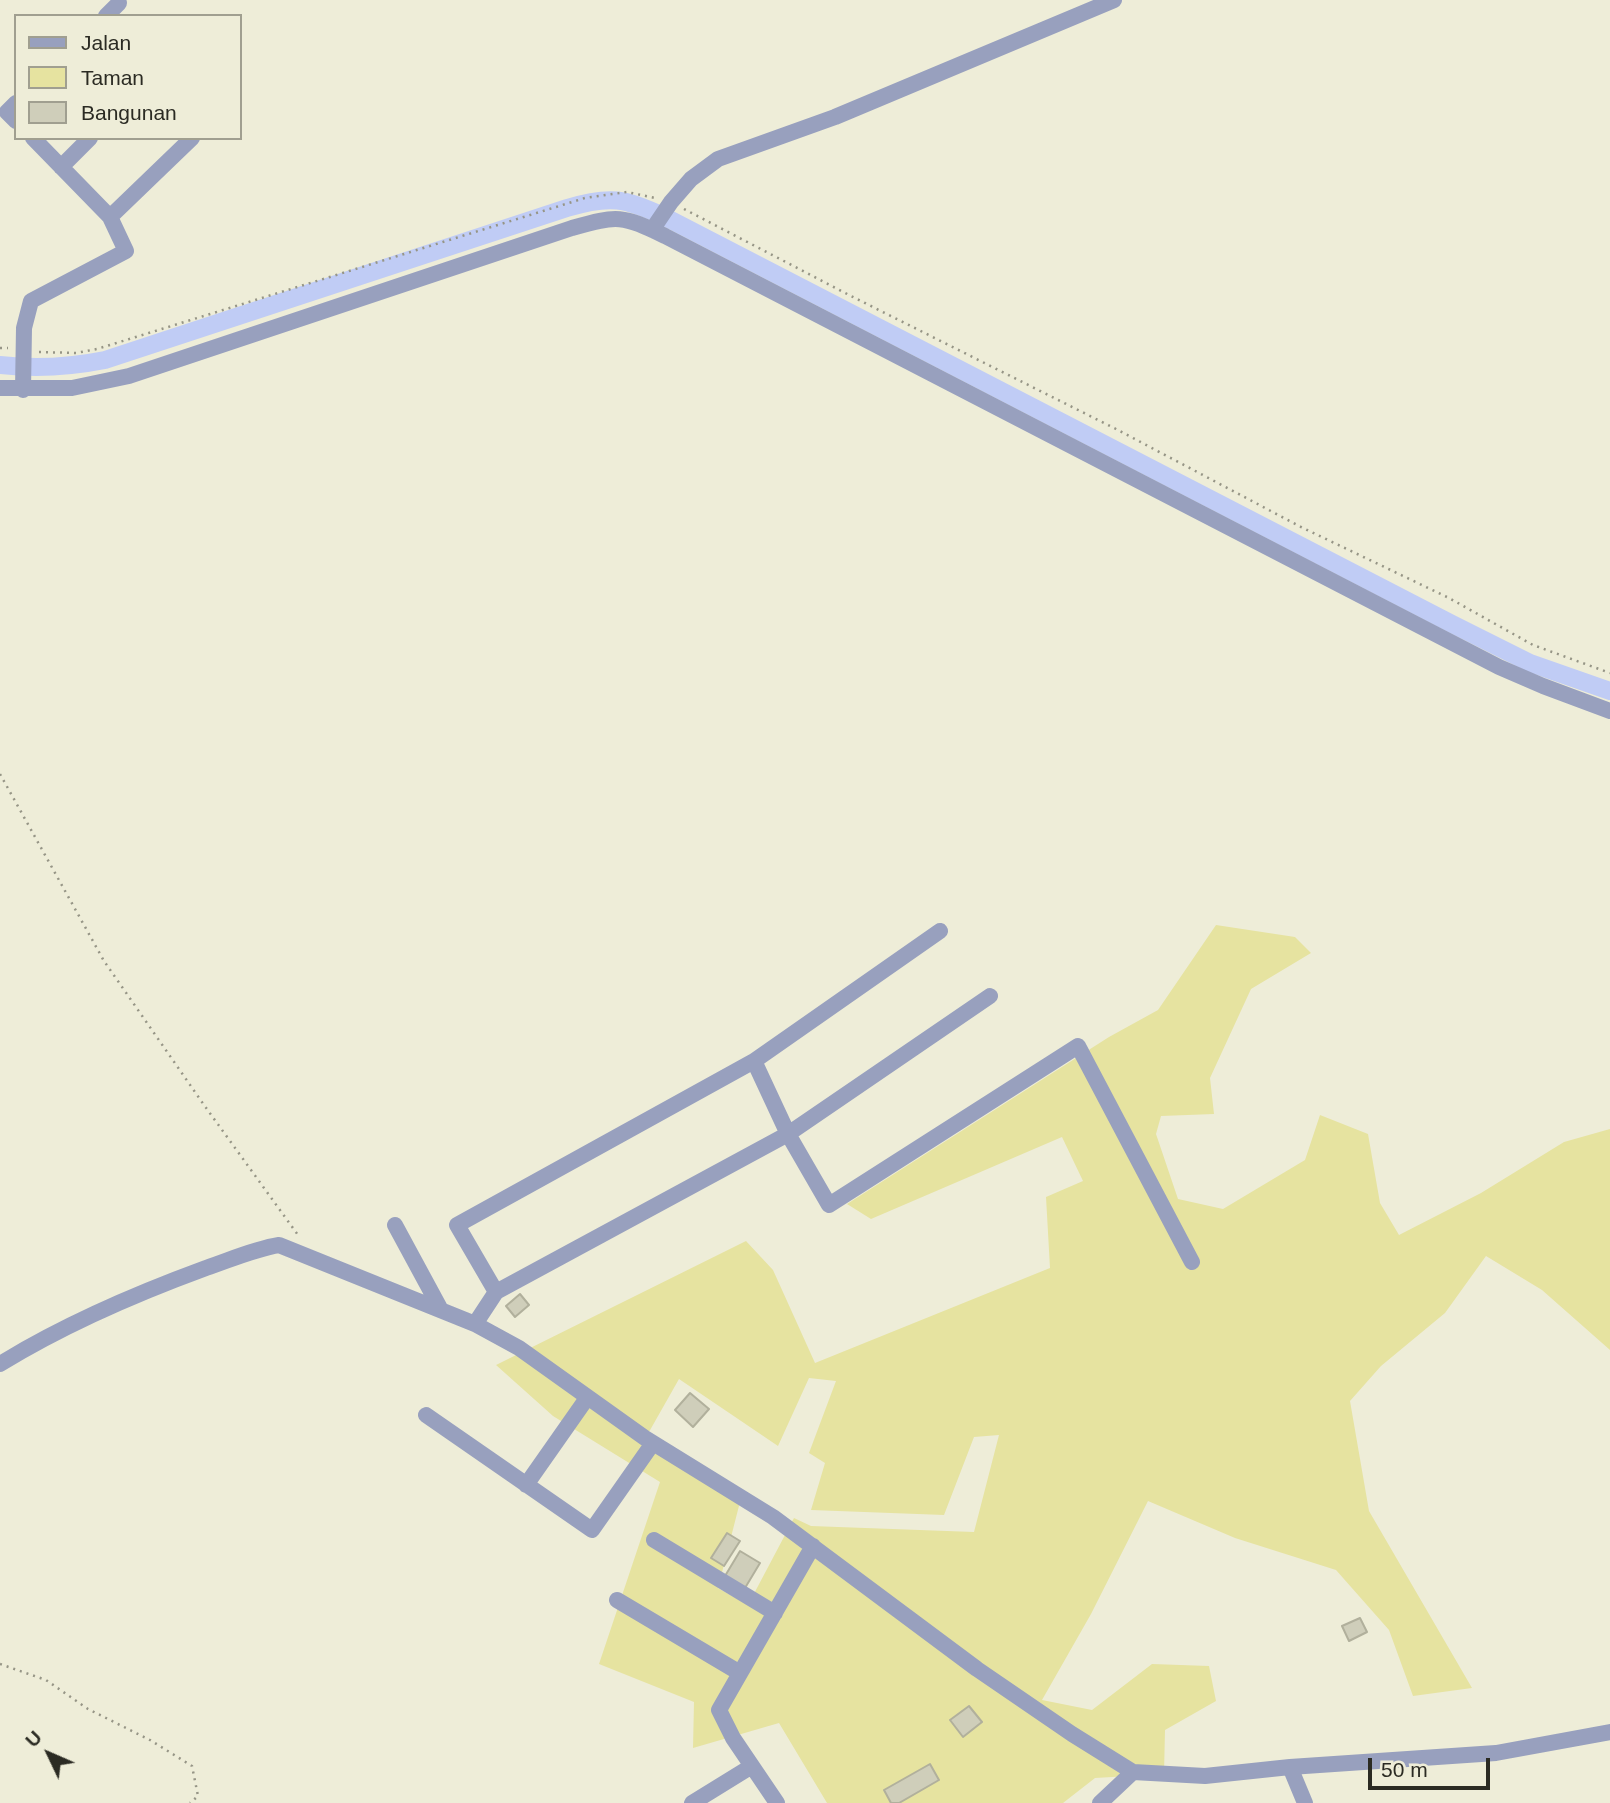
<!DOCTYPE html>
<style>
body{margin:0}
#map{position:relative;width:1610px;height:1803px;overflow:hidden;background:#eeedd8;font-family:Helvetica,sans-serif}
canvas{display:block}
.legend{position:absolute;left:14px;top:14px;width:228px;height:126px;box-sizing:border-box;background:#eeedd8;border:2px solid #a09f90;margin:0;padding:9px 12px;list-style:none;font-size:21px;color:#2b2b23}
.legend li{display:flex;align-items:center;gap:14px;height:35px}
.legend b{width:35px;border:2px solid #a09f90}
.north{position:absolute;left:14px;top:1719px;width:70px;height:70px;-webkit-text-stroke:5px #eeedd8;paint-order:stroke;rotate:314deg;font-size:19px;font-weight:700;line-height:28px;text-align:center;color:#2b2b23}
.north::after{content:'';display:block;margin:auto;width:24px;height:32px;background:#2b2b23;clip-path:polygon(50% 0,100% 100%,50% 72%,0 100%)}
.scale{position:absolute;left:1368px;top:1758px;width:122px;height:32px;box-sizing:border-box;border:4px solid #2b2b23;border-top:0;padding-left:9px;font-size:21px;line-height:24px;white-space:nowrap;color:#2b2b23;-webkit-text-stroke:5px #eeedd8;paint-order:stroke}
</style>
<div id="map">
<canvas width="1610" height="1803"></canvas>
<ul class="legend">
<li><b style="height:9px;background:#98a0be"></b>Jalan</li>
<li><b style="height:19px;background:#e6e3a0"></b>Taman</li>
<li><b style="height:19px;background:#cfceba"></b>Bangunan</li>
</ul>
<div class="north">U</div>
<div class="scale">50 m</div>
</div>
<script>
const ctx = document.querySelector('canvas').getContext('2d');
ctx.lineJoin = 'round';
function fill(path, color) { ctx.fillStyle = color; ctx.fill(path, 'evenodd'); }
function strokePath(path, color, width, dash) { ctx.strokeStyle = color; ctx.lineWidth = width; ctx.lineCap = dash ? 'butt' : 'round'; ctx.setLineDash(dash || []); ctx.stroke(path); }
fill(new Path2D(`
 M1216 925 1295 937 1311 953 1251 989 1210 1078 1214 1114 1161 1116 1156 1134 1178 1199 1223 1209 1305 1160 1320 1115 1368 1134 1380 1203 1399 1235 1481 1193 1564 1142 1610 1129V1350L1542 1290 1486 1256 1445 1313 1381 1366 1350 1401 1369 1511 1472 1688 1413 1696 1389 1630 1336 1570 1235 1538 1148 1501 1091 1614 1042 1700 1092 1710 1152 1664 1209 1666 1216 1701 1165 1730 1164 1774 1095 1778 1063 1803H827L779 1723 693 1748 694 1702 599 1664 660 1482 553 1416 496 1365 746 1241 773 1270 815 1363 1050 1268 1046 1197 1083 1181 1062 1137 871 1219 847 1204 1109 1037 1158 1010ZM809 1378 836 1381 809 1453 825 1463 811 1510 944 1515 974 1437 999 1435 974 1532 811 1526 794 1518 748 1605 718 1588 741 1498 645 1439 679 1379 778 1446Z`), '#e6e3a0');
strokePath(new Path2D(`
 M0 365C36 369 70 367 105 360L567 208C610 195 625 198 665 217L1452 624 1530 663 1610 691`), '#c0ccf5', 18);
const building = new Path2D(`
 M520 1294 529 1305 515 1317 506 1306Z
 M690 1393 709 1409 693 1427 675 1410Z
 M727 1533 740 1541 724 1566 711 1558Z
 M740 1551 760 1563 742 1593 722 1581Z
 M1360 1618 1367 1632 1349 1641 1342 1626Z
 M969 1706 982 1722 963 1737 950 1720Z
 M930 1764 939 1780 899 1803H891L884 1790Z`);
fill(building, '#cfceba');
strokePath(building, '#b1b09c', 2);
strokePath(new Path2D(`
 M684 209 851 296 1116 429 1301 527 1449 598 1533 645 1610 673
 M0 348H8
 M39 352 76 353 97 349 585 198 627 192 655 198
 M0 774 104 961 204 1105 298 1235
 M0 1664 46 1680 88 1709 150 1740 192 1766 198 1796 190 1803`), '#969586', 2.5, [2, 5]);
strokePath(new Path2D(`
 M106 16 119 3
 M16 103 7 112 16 121
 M61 167 90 138
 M110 217 192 138
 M652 230 671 202 691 179 718 159 835 117 1114 0
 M0 388H72L129 376 572 228C618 215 622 215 665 236L1499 667 1543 686 1610 711
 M23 390 24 328 31 301 126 251 110 217 33 138
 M754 1061 788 1134 829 1205 1078 1046 1192 1262
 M395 1225 441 1310
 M496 1292 457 1225 754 1061 940 931
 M475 1324 496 1292 788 1134 990 996
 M0 1364C65 1324 135 1294 206 1268 230 1260 254 1249 279 1245L475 1324 519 1348 645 1438 773 1517 977 1669 1072 1734 1133 1772 1205 1776 1290 1767 1496 1753 1610 1732
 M426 1415 592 1530 653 1443
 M526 1485 587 1398
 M654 1540 775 1613
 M617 1600 740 1673
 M1290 1767 1305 1803
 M692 1803 752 1766
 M777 1803 733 1738 719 1710 813 1546
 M1100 1803 1133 1772`), '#98a0be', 16);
</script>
